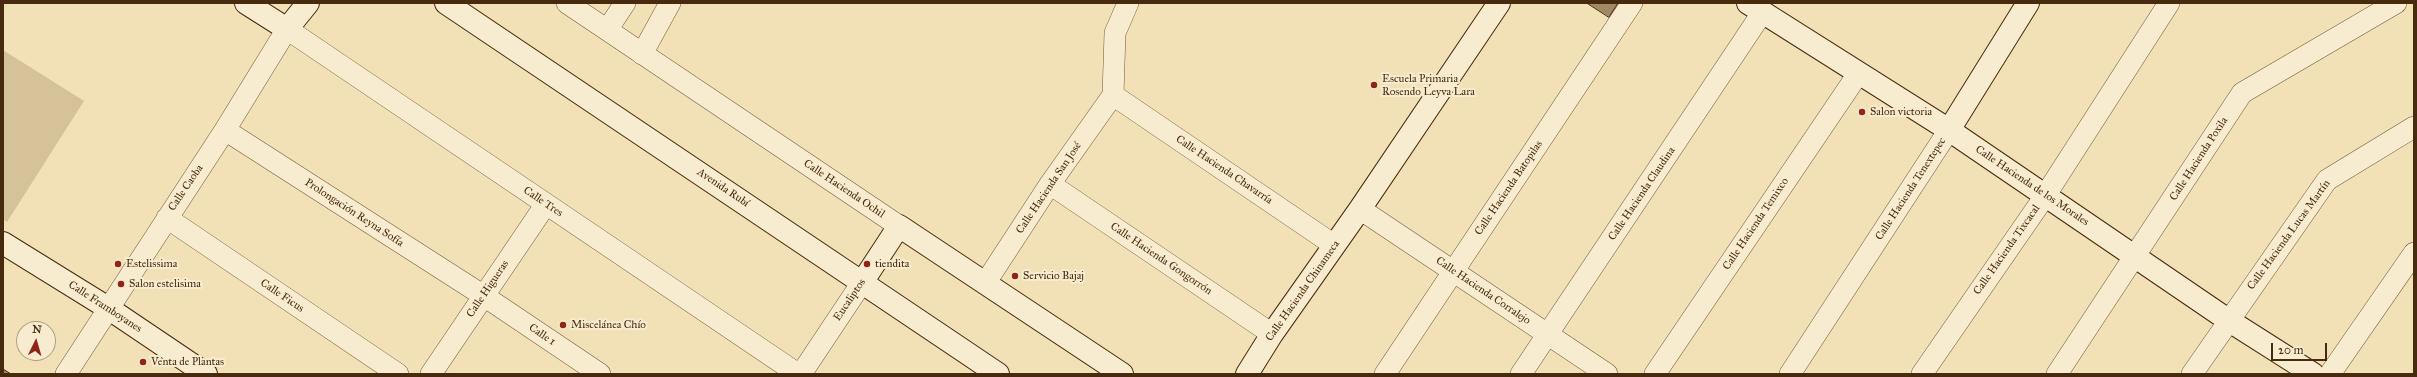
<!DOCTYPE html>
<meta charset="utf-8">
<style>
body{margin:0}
#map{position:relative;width:2417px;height:377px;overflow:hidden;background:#f2e1b6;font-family:"IM FELL Great Primer",serif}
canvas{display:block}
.frame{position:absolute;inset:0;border:4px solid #482a0e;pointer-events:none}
.north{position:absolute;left:16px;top:321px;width:40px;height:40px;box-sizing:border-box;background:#f7ecd0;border:1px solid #b19e82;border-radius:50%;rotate:5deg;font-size:11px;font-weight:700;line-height:16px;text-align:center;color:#482a0e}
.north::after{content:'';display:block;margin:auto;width:14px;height:18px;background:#8f2418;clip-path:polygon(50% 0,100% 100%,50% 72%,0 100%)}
.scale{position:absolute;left:2271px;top:343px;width:56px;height:18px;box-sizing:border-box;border:2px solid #482a0e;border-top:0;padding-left:5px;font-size:12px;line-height:14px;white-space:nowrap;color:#482a0e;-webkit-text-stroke:3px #f7ecd0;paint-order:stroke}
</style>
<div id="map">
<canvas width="2417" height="377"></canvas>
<div class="frame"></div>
<div class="north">N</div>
<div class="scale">20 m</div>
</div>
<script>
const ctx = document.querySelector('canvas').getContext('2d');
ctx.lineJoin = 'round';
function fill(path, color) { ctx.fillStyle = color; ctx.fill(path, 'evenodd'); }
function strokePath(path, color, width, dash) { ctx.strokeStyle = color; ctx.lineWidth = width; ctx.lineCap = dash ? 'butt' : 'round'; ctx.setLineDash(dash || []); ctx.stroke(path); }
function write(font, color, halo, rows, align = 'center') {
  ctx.font = font + ' "IM FELL Great Primer",serif'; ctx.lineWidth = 4; ctx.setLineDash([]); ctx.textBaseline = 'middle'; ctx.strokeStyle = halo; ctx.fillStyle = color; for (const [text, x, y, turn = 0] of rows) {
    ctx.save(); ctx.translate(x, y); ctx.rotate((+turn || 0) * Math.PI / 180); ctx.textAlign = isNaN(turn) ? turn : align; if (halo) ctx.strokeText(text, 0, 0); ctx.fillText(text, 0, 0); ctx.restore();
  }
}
fill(new Path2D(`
 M3 50 84 101 7 222 3 219Z`), '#d5c299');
fill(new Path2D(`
 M1589 3H1629L1617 21Z`), '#0003');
const building = new Path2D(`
 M1587 3H1618L1609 17Z
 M3 369 11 374H3Z`);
fill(building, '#a08965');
strokePath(building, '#482a0e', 1);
const street = new Path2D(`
 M567 3 899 226
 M607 30 625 3
 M642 54 670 3
 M1113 95 1334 245
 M1113 95 1115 33 1128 3
 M225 130 484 296 600 374
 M1050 184 1272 334
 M1360 209 1607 374
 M167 218 398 374
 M986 282 1050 184 1113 95
 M66 374 225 130 287 29 798 374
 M431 374 546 204
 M801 374 863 281
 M1385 374 1632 3
 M1521 374 1762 13
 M1655 374 1858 74
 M1790 374 1949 130
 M1922 374 2045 196 2169 3
 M2057 374 2242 93 2396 3
 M2192 374 2327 180 2414 127
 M2330 374 2414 253`);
const secondary = new Path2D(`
 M246 3 287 29 308 3
 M446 3 998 374
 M1748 3 1949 130 2228 320 2313 374
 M1949 130 2028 3
 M3 243 108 308 206 374
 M863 281 899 226 1122 374
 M1247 374 1272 334 1360 209 1499 3`);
strokePath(street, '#725838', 22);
strokePath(secondary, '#482a0e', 24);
strokePath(street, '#f7ecd0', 21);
strokePath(secondary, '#f7ecd0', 22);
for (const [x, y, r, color] of [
 [1374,85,4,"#8f2418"],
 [1862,112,4,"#8f2418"],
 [118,264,4,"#8f2418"],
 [867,264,4,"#8f2418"],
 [1015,276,4,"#8f2418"],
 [121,284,4,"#8f2418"],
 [563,325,4,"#8f2418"],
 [143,362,4,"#8f2418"]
]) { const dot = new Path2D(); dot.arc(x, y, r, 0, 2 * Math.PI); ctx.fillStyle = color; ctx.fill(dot); strokePath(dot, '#f7ecd0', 1.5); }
write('11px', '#482a0e', '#f7ecd0', [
 ["Escuela Primaria",1382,79],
 ["Rosendo Leyva Lara",1382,92],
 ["Salon victoria",1870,112],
 ["Estelissima",126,264],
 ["tiendita",875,264],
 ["Servicio Bajaj",1023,276],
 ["Salon estelisima",129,284],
 ["Miscelánea Chío",571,325],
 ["Venta de Plantas",151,362]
], 'left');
write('11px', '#482a0e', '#f7ecd0', [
 ["Calle Hacienda Poxila",2199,159,-57],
 ["Calle Hacienda Chavarría",1224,170,34],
 ["Calle Hacienda de los Morales",2032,186,34],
 ["Calle Caoba",186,188,-56],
 ["Avenida Rubí",723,188,34],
 ["Calle Hacienda San José",1049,188,-56],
 ["Calle Hacienda Batopilas",1509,188,-56],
 ["Calle Hacienda Ochil",844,189,34],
 ["Calle Hacienda Tenextepec",1911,189,-57],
 ["Calle Hacienda Claudina",1642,194,-56],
 ["Calle Tres",543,202,34],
 ["Prolongación Reyna Sofía",354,213,33],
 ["Calle Hacienda Temixco",1756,224,-56],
 ["Calle Hacienda Lucas Martín",2289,235,-54],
 ["Calle Hacienda Tixcacal",2007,250,-55],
 ["Calle Hacienda Gongorrón",1161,259,34],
 ["Calle Higueras",488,289,-56],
 ["Calle Hacienda Chinameca",1303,291,-55],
 ["Calle Hacienda Corralejo",1483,291,34],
 ["Calle Ficus",282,296,34],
 ["Eucaliptos",850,300,-56],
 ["Calle Framboyanes",105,307,33],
 ["Calle 1",542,335,34]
]);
</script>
